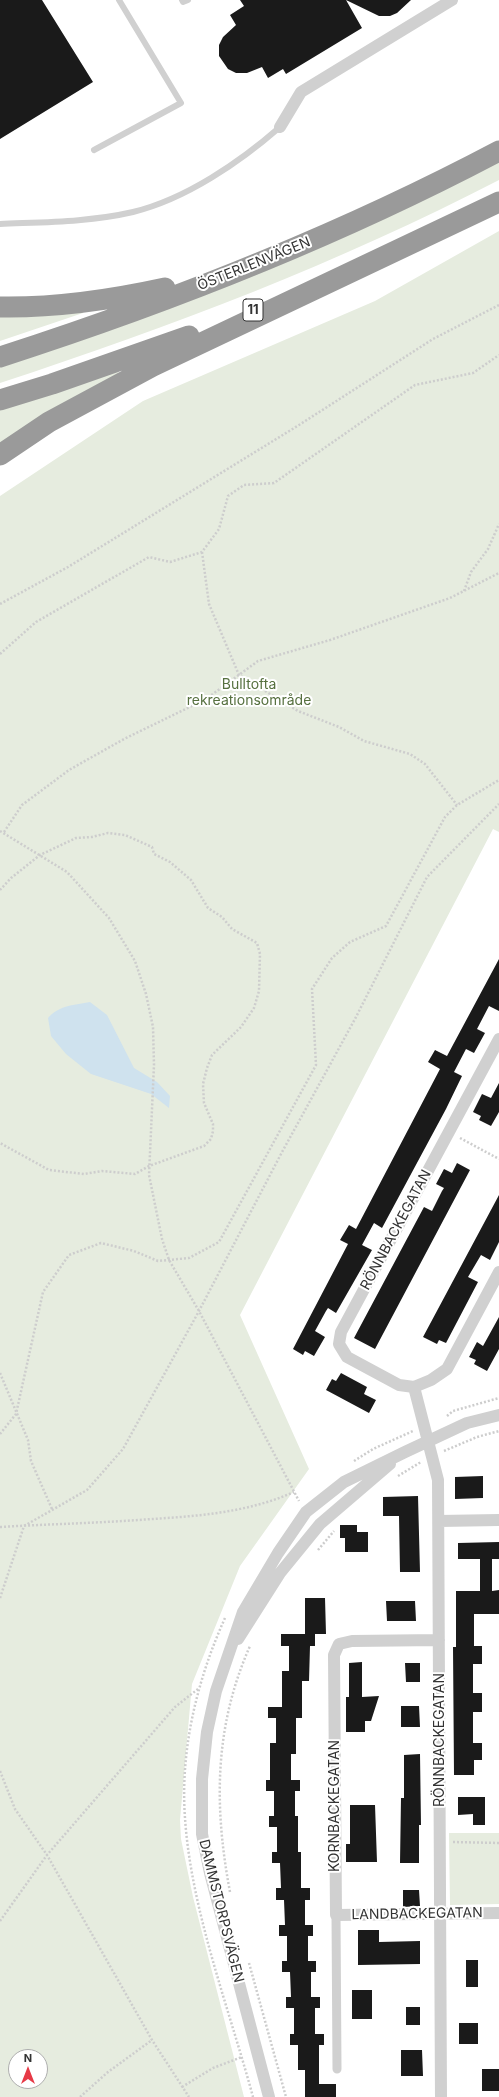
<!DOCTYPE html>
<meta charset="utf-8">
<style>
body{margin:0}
#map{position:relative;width:499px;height:2097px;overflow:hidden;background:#fff;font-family:Inter,sans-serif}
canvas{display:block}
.north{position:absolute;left:8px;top:2049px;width:40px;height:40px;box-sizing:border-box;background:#fff;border:1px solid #adadad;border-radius:50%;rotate:0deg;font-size:11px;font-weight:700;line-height:16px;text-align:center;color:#333}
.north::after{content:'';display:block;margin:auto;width:14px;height:18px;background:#e63946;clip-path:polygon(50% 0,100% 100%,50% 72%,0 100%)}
</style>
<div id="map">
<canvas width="499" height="2097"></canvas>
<div class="north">N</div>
</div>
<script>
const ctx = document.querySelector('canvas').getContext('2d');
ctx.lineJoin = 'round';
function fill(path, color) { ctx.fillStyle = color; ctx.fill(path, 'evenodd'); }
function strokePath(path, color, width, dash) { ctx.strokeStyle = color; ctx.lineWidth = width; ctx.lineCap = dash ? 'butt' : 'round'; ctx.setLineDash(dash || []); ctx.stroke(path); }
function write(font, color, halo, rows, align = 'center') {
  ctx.font = font + ' Inter,sans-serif'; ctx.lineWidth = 4; ctx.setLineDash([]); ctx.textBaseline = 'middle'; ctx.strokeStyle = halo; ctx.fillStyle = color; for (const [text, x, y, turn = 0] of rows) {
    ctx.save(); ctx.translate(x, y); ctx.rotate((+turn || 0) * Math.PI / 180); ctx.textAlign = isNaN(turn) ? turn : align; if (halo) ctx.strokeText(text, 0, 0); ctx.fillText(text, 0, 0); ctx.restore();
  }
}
fill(new Path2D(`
 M499 162V180C339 263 171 327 0 383V367Z
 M499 231V832L493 829 240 1315 309 1469 240 1566 192 1684 180 1820 181 1839 193 1897 244 2097H0V496L143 401 375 301ZM16 2057H40V2081H16Z
 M82 310 83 313 0 341V315Z
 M117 370 120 375 0 447V409Z
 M449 1833H499V1904L450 1905Z`), '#e6ecdf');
fill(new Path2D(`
 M90 1002 107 1015 134 1068 157 1082 170 1096 169 1108 151 1094 91 1074 66 1054 51 1036 48 1018C59 1005 75 1005 90 1002Z`), '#cfe2ee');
fill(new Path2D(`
 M0 0H42L93 82 0 139Z
 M240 0H411L397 13 390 16H379L346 0 362 28 286 74 283 69 268 78 262 67 247 73H236L228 69 219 56V45L223 37 236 25 230 15 244 6Z
 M499 959V1011L489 1006 477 1029 485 1033 474 1053 466 1049 454 1072 462 1076 446 1109 382 1228 374 1223 362 1245 372 1250 336 1313 328 1308 326 1311 315 1331 325 1337 314 1356 305 1351 303 1355 293 1349 348 1244 340 1240 349 1225 356 1229 440 1069 428 1062 435 1050 447 1056Z
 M499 1083V1112L491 1126 479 1120 481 1116 473 1112 482 1094 491 1098Z
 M457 1163 470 1170 375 1349 354 1338 424 1207 432 1211 442 1191 444 1188 436 1184 444 1169 452 1173Z
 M499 1195V1242L490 1260 481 1255 468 1277 478 1282 446 1343 439 1340 437 1344 423 1337Z
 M499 1317V1349L487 1371 474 1364 476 1360 469 1357 477 1342 483 1346Z
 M341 1373 367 1387 364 1394 376 1400 369 1413 326 1390 332 1379 336 1381Z
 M483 1476V1498L455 1499V1477Z
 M418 1496 420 1572H400L399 1516H383V1497Z
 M340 1525H357V1532H368V1552H345V1538H340Z
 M499 1542V1559H492V1591L499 1590V1614H474V1646H482V1664H473V1693H482V1712H473V1743H482V1760H474V1775H454L453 1647H456V1591H480V1559H458V1543Z
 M305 1598H325L326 1634H315V1646H310L309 1681H302V1718H296V1754H291V1780H300V1791H295V1816H298V1852H301V1888H310V1900H305V1925H313V1936H308V1961H316V1972H311V1997H320V2008H315V2034H324V2045H319V2084H336V2097H305V2070H298V2045H290V2034H294V2008H286V1997H291L290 1972H282V1961H287V1936H279V1925H285L284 1900H276V1888H281L280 1863H272V1852H277V1827H269V1816H274V1791H266V1780H270V1743H276V1718H268V1707H282V1671H289V1646H281V1634H305Z
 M386 1601H415L416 1621H387Z
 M362 1662V1697L379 1696 371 1721H365V1732H346V1697H349V1663Z
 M405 1663H420V1682H406Z
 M401 1706H419L420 1727H401Z
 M420 1754 421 1825H419V1863H400L401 1798H404V1755Z
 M458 1797H485V1825H473V1814L458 1815Z
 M350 1805H375L377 1862H346V1844H350Z
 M403 1890H419L420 1906 403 1907Z
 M358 1930H379V1942L420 1941V1964L358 1965Z
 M466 1960H478V1987H466Z
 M352 1990H372V2019H352Z
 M406 2007H420V2025H406Z
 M459 2023H478V2044H459Z
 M401 2050H422L423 2076H401Z
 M482 2069H499V2091H482Z`), '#1a1a1a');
strokePath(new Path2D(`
 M202 552 209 604 239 675 298 711 339 727 364 741 410 754 425 764 457 805
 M464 591 471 572 488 549 499 524
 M0 604 68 567 299 425 433 339 499 305
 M0 654 36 622 149 557 170 562 202 552 219 529 228 496 244 485 274 483 415 385 473 373 499 355
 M0 831 67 872 109 918 135 961 146 994 153 1027 154 1065 149 1175 162 1239 169 1260 199 1311 299 1501
 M4 832 22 805 69 770 124 739 206 699 258 661 330 640 450 598 499 573
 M0 890 11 878 40 855 76 838 92 837 108 833 125 835 152 847 154 854 170 862 191 880 208 908 222 917 232 929 257 943 260 954 259 991 254 1008 241 1027 212 1055 207 1068 203 1084 204 1103 213 1124V1131L211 1139 204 1146 149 1166 135 1174 102 1171 84 1174 49 1170 0 1143
 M460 1138 499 1159
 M0 1373 28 1440 31 1461 52 1509
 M447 1416 453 1411 499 1398
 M0 1434 16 1414 43 1292 69 1255 101 1243 134 1251 158 1261 189 1258 219 1242 316 1065 312 989 332 958 350 942 386 926 445 817 457 805 499 780
 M444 1451 477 1437 499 1431
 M354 1461 373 1449 413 1431
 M398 1476 421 1462
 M0 1527C51 1524 101 1523 152 1519 200 1516 249 1512 294 1492
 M318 1550 334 1531
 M0 1598 24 1526 87 1490 123 1449 199 1311 281 1154 355 1019 427 877 499 804
 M225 1618C197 1680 180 1750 185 1818 191 1910 229 2008 253 2097
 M0 1771 15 1809 47 1855 152 2040 189 2097
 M453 1842 499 1843
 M230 1892C214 1807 214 1727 250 1646
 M0 1921 47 1855 175 1707 198 1689
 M249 1963 286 2097
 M182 2087 213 2068 242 2057
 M80 2097 108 2072 152 2040`), '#cdcdcd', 2.5, [2, 2]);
strokePath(new Path2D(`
 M182 0 183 2 188 0
 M94 150 181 103 119 0
 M0 224C44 222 90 222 133 212 186 199 240 162 280 127`), '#d0d0d0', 6);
strokePath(new Path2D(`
 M336 1915 337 2069`), '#d0d0d0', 9);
strokePath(new Path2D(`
 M280 127 301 92 452 0
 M499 1039 341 1332 339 1344 347 1357 399 1385 414 1387 431 1380 447 1369 499 1272
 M414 1387 438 1480 441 2097
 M439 1521 499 1520
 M238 1639 280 1573 320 1524 390 1464
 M439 1640 352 1641 339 1644 334 1655 336 1915 499 1913
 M269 2097 210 1873 202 1834V1779L207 1732 216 1691 243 1612 278 1553 306 1512 344 1482 405 1452 467 1423 499 1415`), '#d0d0d0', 12);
strokePath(new Path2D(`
 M0 307C56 308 110 300 165 288
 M0 357C171 302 340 235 499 151
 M0 400 52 384 189 336
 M0 455 49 422 153 366 499 202`), '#9a9a9a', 21);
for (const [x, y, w] of [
 [253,310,20]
]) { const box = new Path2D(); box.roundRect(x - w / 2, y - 11, w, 22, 3); ctx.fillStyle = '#fff'; ctx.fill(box); strokePath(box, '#333', 1); }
write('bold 13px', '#333', null, [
 ["11",253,310]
]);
write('14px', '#333', '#fff', [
 ["ÖSTERLENVÄGEN",254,264,-22],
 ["RÖNNBACKEGATAN",396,1230,-62],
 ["RÖNNBACKEGATAN",440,1740,-90],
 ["KORNBACKEGATAN",335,1806,-90],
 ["DAMMSTORPSVÄGEN",221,1911,76],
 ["LANDBACKEGATAN",417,1914,-1]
]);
write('14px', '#56703f', '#fff', [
 ["Bulltofta",249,685],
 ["rekreationsområde",249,701]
]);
</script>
